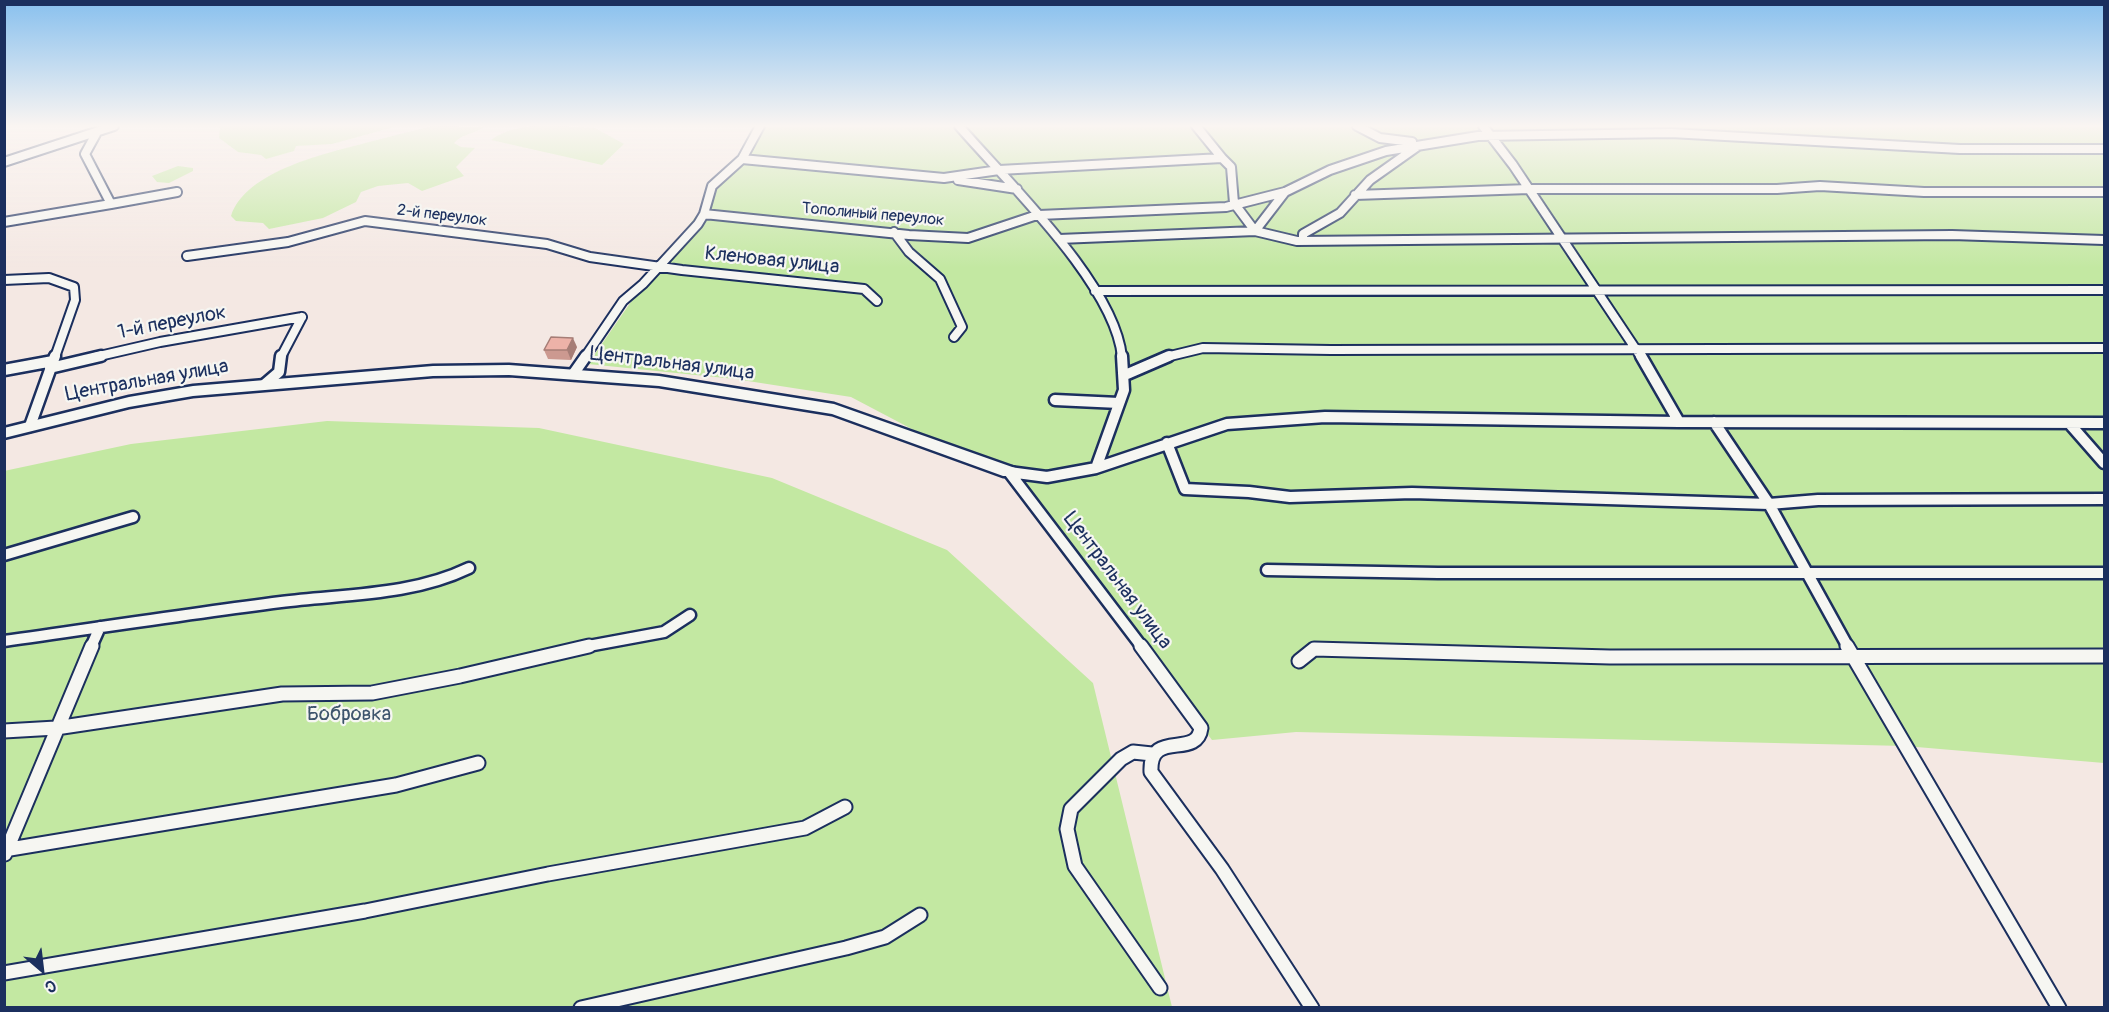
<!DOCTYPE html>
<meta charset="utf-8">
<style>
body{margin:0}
#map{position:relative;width:2109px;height:1012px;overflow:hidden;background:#f4e8e3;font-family:Pangolin,sans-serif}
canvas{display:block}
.frame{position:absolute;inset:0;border:6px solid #1b2f5e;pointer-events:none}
.north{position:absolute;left:12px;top:940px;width:60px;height:60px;-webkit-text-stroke:4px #f6f6f2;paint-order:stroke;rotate:152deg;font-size:16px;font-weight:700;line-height:24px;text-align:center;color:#1b2f5e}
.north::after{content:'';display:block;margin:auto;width:21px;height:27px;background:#1b2f5e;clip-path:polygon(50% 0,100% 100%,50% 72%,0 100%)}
</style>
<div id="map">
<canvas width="2109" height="1012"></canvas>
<div class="frame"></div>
<div class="north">С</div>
</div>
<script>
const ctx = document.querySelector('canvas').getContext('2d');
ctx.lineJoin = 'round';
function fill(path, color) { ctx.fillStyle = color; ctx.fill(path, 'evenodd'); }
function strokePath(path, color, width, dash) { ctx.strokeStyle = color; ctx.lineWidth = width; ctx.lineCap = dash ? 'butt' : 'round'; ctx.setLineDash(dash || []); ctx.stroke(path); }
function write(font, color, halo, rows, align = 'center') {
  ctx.font = font + ' Pangolin,sans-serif'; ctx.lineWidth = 4.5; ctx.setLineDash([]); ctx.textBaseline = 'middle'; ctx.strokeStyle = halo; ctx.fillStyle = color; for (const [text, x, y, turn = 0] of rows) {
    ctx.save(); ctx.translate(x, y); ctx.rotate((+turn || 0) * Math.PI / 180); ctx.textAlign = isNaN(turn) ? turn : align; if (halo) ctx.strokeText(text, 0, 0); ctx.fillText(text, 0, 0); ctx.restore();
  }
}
fill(new Path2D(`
 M220 126H394V127L332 144 296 146 294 151 266 159 261 155 238 152 219 138Z
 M432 126 484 127C475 134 463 133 454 143L461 147 475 148 456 167 464 176 422 191 408 183 378 186 361 192 356 202 323 218 269 229 263 223 236 221 231 216C246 170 328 153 369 142 390 137 410 131 432 126Z
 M582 127 595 128 624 144 602 165 491 140C516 121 551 126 582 127Z
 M764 127H2104V763L1905 746 1296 732 1212 740 1009 472 927 437 851 397 735 379 588 364 635 296Z
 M178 166 193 168V171L169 183 157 182 152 176Z
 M327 421 539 428 772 478 947 550 1093 683 1172 1007H5L4 471 131 444Z`), '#c3e8a2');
const streetFar2 = new Path2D(`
 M959 126C1007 182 1115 284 1122 357
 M1357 126 1380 138 1412 142
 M1483 126 1513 165 1641 357
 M1222 158 1231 167 1234 203 1255 231 1285 192
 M742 159 944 178 999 170 1222 158 1196 126
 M4 162 114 126
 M958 180 1017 189
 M1355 195 1529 189H1777L1820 186 1924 192H2104
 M111 204 177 192
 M704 214 909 235 968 238 1037 215
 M1039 215 1226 207 1285 192 1330 170 1386 151 1478 136 1671 133 1960 149H2104
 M4 222 111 204 85 154 96 134
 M894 232 909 252 940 279 962 327 954 337
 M1059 239 1255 231 1297 241 1952 235 2104 240
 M1303 240V234L1340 213 1370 180 1418 146
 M187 256 288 242 365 221 547 244 590 257 682 270 864 289 877 301
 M4 280 49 278 74 287 75 300 55 357
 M1095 291 2104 290
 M95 357 160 342 302 317
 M281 357 302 317
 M585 357 623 301 643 284 698 224 704 214 712 186 742 159 760 126
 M1166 357 1203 348 1331 350 2104 348`);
const streetFar1 = new Path2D(`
 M1641 356 1679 422
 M50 368 101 356
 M4 370 53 361
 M574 373 586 356
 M1125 375 1169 356
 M265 384 279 372 281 356
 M1055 400 1119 403
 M1714 422 1769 504 1848 647
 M2069 423 2104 463
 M30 426 55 356
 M1167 443 1185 489 1249 492 1290 497 1412 493 1769 504 1818 500 2104 499
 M1096 468 1124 390 1122 356
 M1009 472 1047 477 1096 468 1227 424 1325 417 1679 422 2104 423
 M1009 472 1142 647
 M4 555 133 517
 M1267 570 1438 573H2104
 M4 641C96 628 188 614 281 602 344 594 411 596 469 568
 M91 647 100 627
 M583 647 664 632 690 615`);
const street = new Path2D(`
 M1141 646 1201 728C1197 760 1149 728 1151 772L1222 869 1312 1008
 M1847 646 2059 1008
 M1299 661 1314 649 1610 657 2104 656
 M4 731 56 728 282 694 372 693 460 676 589 646
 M1152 754 1133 752 1121 759 1071 809 1067 829 1075 866 1160 988
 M4 850 396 785 478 763
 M5 854 92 646
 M4 973 365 911 548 874 805 828 845 807
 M581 1008 846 948 885 937 920 915`);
const secondary = new Path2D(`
 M509 365 659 376 834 404 1015 468 1017 472 1015 476H1003L832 414 659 386 509 375 433 376 193 396 129 407 4 438V428L129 397 193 386 433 366Z`);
strokePath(streetFar2, '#1b2f5e', 12);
strokePath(streetFar1, '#1b2f5e', 15);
strokePath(street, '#1b2f5e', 17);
strokePath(secondary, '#1b2f5e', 5);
strokePath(streetFar2, '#f6f6f2', 8);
strokePath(streetFar1, '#f6f6f2', 10);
strokePath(street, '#f6f6f2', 13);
fill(secondary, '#f6f6f2');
fill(new Path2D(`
 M577 347 571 360 548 359 544 350Z`), '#cc9990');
fill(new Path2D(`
 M573 338 577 347 571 360 567 350Z`), '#a67d76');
const building = new Path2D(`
 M551 337 573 338 567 350H544Z`);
fill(building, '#edb2a8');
strokePath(building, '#a67d76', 1.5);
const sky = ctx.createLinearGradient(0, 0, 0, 268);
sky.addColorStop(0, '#88c0ee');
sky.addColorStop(0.47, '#faf5f2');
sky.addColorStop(1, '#faf5f200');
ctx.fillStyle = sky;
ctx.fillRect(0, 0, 2109, 268);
write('16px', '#1b2f5e', '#f6f6f2', [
 ["Тополиный переулок",873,215,5],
 ["2-й переулок",442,216,7]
]);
write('20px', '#1b2f5e', '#f6f6f2', [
 ["Кленовая улица",772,261,6],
 ["1-й переулок",172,323,-11],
 ["Центральная улица",672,364,7],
 ["Центральная улица",147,381,-10],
 ["Центральная улица",1117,581,53]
]);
write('20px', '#3d546c', '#f6f6f2', [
 ["Бобровка",349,715]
]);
</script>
